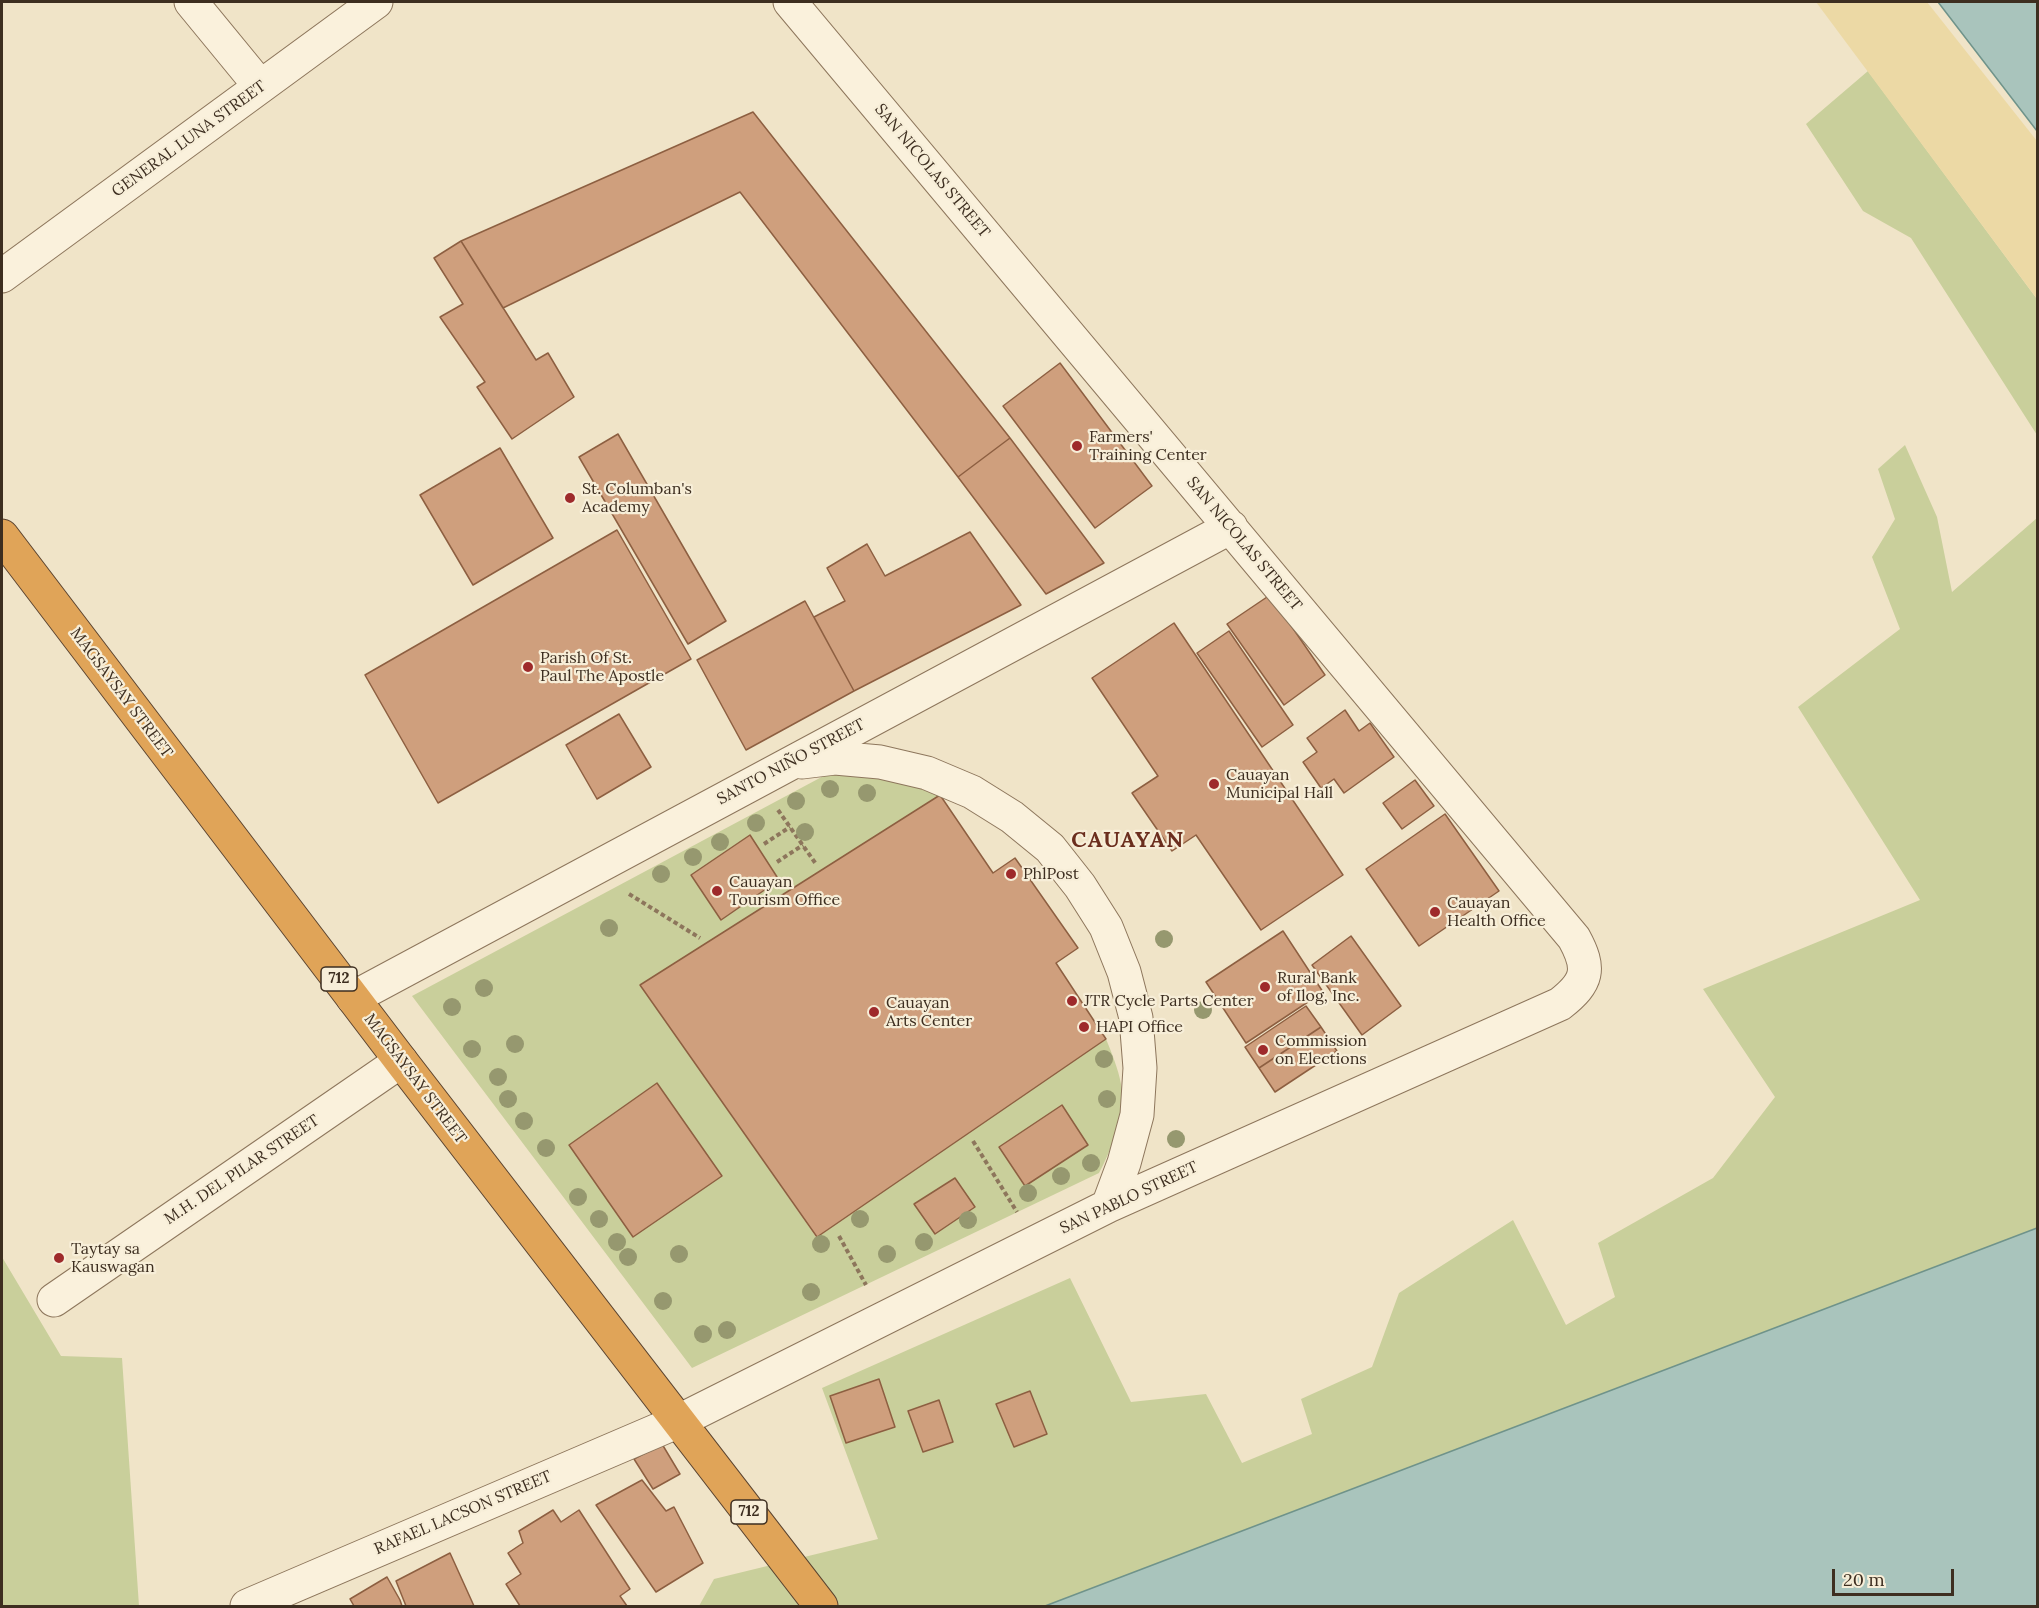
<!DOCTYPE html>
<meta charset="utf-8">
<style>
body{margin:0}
#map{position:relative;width:2039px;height:1608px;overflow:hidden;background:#f0e4c8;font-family:Lora,serif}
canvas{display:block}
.frame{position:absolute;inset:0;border:3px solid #3d2e20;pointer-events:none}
.scale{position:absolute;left:1832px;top:1569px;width:122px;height:27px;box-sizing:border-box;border:3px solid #3d2e20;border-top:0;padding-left:8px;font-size:18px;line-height:21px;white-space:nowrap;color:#3d2e20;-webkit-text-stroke:4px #f7eed8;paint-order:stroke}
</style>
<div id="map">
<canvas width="2039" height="1608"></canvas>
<div class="frame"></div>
<div class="scale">20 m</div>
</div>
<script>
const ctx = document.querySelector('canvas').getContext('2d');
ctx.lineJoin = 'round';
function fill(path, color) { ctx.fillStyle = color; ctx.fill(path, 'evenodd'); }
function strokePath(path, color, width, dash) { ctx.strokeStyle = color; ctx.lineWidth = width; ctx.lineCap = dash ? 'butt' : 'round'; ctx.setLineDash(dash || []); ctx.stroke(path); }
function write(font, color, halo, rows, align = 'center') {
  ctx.font = font + ' Lora,serif'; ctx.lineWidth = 4.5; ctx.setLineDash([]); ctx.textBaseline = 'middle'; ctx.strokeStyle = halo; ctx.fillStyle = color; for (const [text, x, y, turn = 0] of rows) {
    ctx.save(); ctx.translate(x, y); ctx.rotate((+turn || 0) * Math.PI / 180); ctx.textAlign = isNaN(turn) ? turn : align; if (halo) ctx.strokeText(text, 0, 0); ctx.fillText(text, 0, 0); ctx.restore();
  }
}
fill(new Path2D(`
 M1868 71 2037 299V435L1911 238 1863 211 1806 124Z
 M1905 445 1937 517 1952 592 2037 518V1228L1045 1606H699L714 1579 878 1539 822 1388 1070 1278 1131 1402 1206 1394 1242 1463 1312 1434 1301 1399 1372 1367 1399 1293 1513 1220 1566 1325 1615 1297 1598 1243 1713 1178 1775 1097 1703 989 1920 900 1798 707 1900 629 1872 557 1895 519 1878 469Z
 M831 772C870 776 903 782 940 795L641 985 816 1237 1106 1039C1112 1054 1118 1068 1121 1084 1125 1111 1112 1150 1099 1173L692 1368 412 996Z
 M2 1257 61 1356 122 1358 139 1606H2Z`), '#c9cf9b');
fill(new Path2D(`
 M1816 2H1927L2037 141V299Z`), '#ecd9a5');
const water = new Path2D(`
 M1938 2H2037V131Z
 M2037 1228V1606H1045Z`);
fill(water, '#a9c4bc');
strokePath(water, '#6f938a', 1.5);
const building = new Path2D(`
 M753 112 1010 438 958 477 740 192 503 308 461 241Z
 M461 241 536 360 548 353 574 397 512 439 477 387 485 382 440 317 463 304 434 258Z
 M1060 363 1152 486 1095 528 1003 406Z
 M618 434 726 621 688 644 579 457Z
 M1010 438 1104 563 1046 594 958 477Z
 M500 448 553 538 473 585 420 495Z
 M617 530 691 659 438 803 365 675Z
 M970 532 1021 605 854 691 814 617 845 601 827 568 867 544 885 576Z
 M1270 595 1325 675 1284 705 1227 624Z
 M805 601 854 691 746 750 697 660Z
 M1174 623 1343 875 1261 930 1196 835 1172 851 1132 793 1158 776 1092 678Z
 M1229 631 1293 725 1262 747 1197 653Z
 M1345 710 1359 731 1370 723 1394 757 1344 793 1334 779 1321 788 1303 762 1317 752 1307 738Z
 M619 714 651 767 597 799 566 745Z
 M1415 780 1434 806 1402 829 1383 803Z
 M940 795 993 873 1015 858 1078 948 1056 963 1106 1039 817 1237 640 985Z
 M1445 814 1499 891 1419 946 1366 869Z
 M750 835 779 880 721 920 691 875Z
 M1283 931 1323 992 1246 1043 1206 982Z
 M1351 936 1401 1006 1362 1035 1312 965Z
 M1306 1006 1321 1027 1259 1068 1245 1047Z
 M1321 1027 1337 1051 1275 1092 1259 1068Z
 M657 1083 722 1176 633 1237 569 1145Z
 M1062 1105 1088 1145 1025 1186 999 1147Z
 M955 1178 975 1207 935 1234 914 1204Z
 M879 1379 895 1427 846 1443 830 1396Z
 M1030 1391 1047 1434 1014 1447 996 1404Z
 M939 1400 953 1442 923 1452 908 1411Z
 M662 1444 680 1474 653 1489 634 1459Z
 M642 1480 666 1511 674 1507 703 1563 656 1592 596 1505Z
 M553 1510 561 1522 579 1510 630 1589 620 1596 627 1606H520L506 1584 521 1574 508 1553 523 1543 519 1531Z
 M450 1553 474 1606H406L396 1581Z
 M387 1577 400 1600 402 1606H354L350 1599Z`);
fill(building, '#cf9f7d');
strokePath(building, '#8d5f41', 1.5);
const minor = new Path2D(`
 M191 2 260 86
 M2 276 376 2
 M802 762 835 758 880 762 927 773 972 792 1012 817 1050 848 1080 886 1106 927 1124 972 1136 1018 1140 1068 1137 1115 1124 1163 1108 1206
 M353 998 1231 527
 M54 1300 401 1061
 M247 1606 679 1421 1108 1206 1560 1004C1588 982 1591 969 1574 938L790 2`);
const highway = new Path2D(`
 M2 536 401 1061 821 1606`);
strokePath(minor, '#8d765c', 35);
strokePath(highway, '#5b4430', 35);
strokePath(new Path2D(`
 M778 810 816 864
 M764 844 790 827
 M777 862 803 845
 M629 894 700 938
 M973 1141 1017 1212
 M839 1236 866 1285`), '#8d765c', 4, [4.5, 3]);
strokePath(minor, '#faf1dc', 33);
strokePath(highway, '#e0a458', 33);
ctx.fillStyle = '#96986f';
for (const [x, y] of [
 [830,789],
 [867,793],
 [796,801],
 [756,823],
 [805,832],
 [720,842],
 [693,857],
 [661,874],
 [609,928],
 [1164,939],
 [484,988],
 [452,1007],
 [1203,1010],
 [515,1044],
 [472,1049],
 [1104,1059],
 [498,1077],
 [508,1099],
 [1107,1099],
 [524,1121],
 [1176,1139],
 [546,1148],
 [1091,1163],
 [1061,1176],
 [1028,1193],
 [578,1197],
 [599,1219],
 [860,1219],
 [968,1220],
 [617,1242],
 [924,1242],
 [821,1244],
 [679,1254],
 [887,1254],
 [628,1257],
 [811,1292],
 [663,1301],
 [727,1330],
 [703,1334]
]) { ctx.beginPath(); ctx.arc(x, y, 9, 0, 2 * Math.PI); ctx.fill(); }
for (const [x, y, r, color] of [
 [1077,446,6,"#9e2a2b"],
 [570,498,6,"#9e2a2b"],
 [528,667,6,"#9e2a2b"],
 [1214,784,6,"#9e2a2b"],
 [1011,874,6,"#9e2a2b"],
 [717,891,6,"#9e2a2b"],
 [1435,912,6,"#9e2a2b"],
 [1265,987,6,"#9e2a2b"],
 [1072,1001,6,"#9e2a2b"],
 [874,1012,6,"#9e2a2b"],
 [1084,1027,6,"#9e2a2b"],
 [1263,1050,6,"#9e2a2b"],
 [59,1258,6,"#9e2a2b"]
]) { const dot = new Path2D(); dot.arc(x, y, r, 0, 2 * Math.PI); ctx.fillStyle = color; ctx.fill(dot); strokePath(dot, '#f7eed8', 2); }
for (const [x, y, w] of [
 [339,979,36],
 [749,1512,36]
]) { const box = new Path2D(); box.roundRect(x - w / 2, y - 12, w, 24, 4.5); ctx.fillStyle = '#f7eed8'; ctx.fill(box); strokePath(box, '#3d2e20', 1.5); }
write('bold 15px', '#3d2e20', null, [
 ["712",339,979],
 ["712",749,1512]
]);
write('16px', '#3d2e20', '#f7eed8', [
 ["GENERAL LUNA STREET",189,139,-36],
 ["SAN NICOLAS STREET",932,171,50],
 ["SAN NICOLAS STREET",1244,544,50],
 ["MAGSAYSAY STREET",121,693,53],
 ["SANTO NIÑO STREET",791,762,-28],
 ["MAGSAYSAY STREET",415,1079,53],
 ["M.H. DEL PILAR STREET",242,1170,-34],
 ["SAN PABLO STREET",1129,1198,-25],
 ["RAFAEL LACSON STREET",463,1513,-23]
]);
write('16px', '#3d2e20', '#f7eed8', [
 ["Farmers'",1089,437],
 ["Training Center",1089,455],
 ["St. Columban's",582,489],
 ["Academy",582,507],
 ["Parish Of St.",540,658],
 ["Paul The Apostle",540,676],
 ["Cauayan",1226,775],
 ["Municipal Hall",1226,793],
 ["PhlPost",1023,874],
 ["Cauayan",729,882],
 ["Tourism Office",729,900],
 ["Cauayan",1447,903],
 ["Health Office",1447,921],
 ["Rural Bank",1277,978],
 ["of Ilog, Inc.",1277,996],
 ["JTR Cycle Parts Center",1084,1001],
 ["Cauayan",886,1003],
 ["Arts Center",886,1021],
 ["HAPI Office",1096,1027],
 ["Commission",1275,1041],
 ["on Elections",1275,1059],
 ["Taytay sa",71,1249],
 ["Kauswagan",71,1267]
], 'left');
ctx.letterSpacing = '1.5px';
write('bold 22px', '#6b2e1e', '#f7eed8', [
 ["CAUAYAN",1128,841]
]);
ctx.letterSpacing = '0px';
</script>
